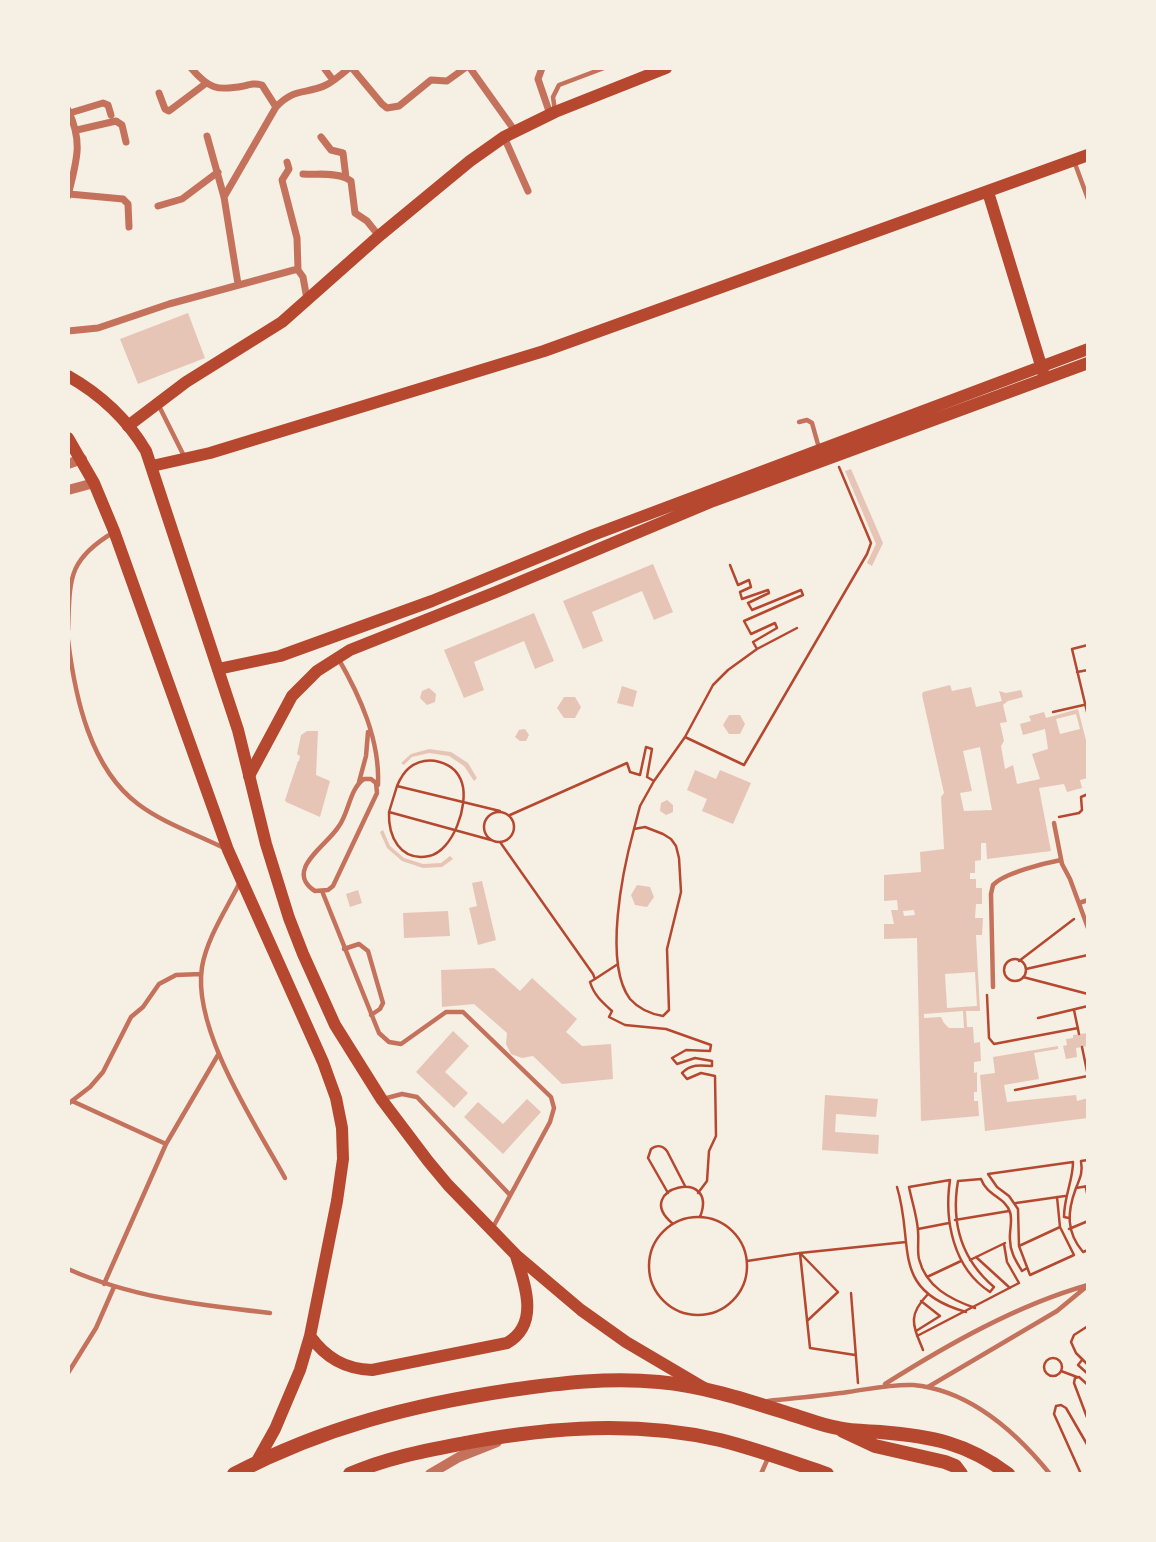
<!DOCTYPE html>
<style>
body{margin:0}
#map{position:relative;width:1156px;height:1542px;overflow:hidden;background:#f6efe4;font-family:Spectral,serif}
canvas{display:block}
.frame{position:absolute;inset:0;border:70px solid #f6efe4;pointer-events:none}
</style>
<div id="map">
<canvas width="1156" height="1542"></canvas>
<div class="frame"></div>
</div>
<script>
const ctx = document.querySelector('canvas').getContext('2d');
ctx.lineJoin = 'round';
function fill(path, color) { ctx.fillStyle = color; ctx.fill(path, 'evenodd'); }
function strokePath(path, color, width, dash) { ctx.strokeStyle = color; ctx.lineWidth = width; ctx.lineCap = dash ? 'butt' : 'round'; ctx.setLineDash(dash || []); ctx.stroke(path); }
fill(new Path2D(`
 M188 313 205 358 138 384 120 339Z
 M851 469 883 543 872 566 867 563 876 544 845 471Z
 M653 564 673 612 654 620 642 591 592 612 603 641 583 649 563 601Z
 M534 613 554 661 535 669 524 641 474 662 484 690 464 698 444 650Z
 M950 685 952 691 971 687 976 707 1002 701 999 691 1006 693 1021 690 1023 697 1008 701 1003 705 1007 722 1000 723 1004 741 1001 746 1005 769 1013 765 1017 784 1040 779 1032 754 1048 749 1045 729 1023 735 1020 724 1031 721 1029 716 1044 712 1046 718 1078 709 1088 748V778L1080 780 1082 788 1067 792 1064 784 1039 788 1051 851 987 859 986 843H981V860L975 861V873H970V879H976V888H982V904H976L975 918H983L982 935H976L980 1011H966L967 1027H973L974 1043 980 1042 981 1061 974 1062V1073L977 1072V1092H974V1101H978L979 1116 921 1121 917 938 884 939V924H894L891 910H898L897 900 884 901V875L921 872 920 852 944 849 941 797 944 793 922 695 923 692ZM1076 714 1080 729 1060 734 1056 719ZM980 747 992 810 964 811 960 793 972 791 963 751ZM914 910 915 915 904 916 903 911ZM975 972 977 1006 947 1008 945 974ZM963 1011 964 1028H949L944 1023 941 1017 924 1018V1014Z
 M622 686 637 691 633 707 617 703Z
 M429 688 436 694 435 702 427 705 420 698 422 691Z
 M564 697H575L581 707 575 718H564L557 708Z
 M729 715H740L745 724 740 734H729L723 725Z
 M525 729 529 735 526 741H520L515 737 519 730Z
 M307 731H318L316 775 330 781 320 817 286 802 285 800 298 761H299L300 756 297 754 301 735Z
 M429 749 451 752 468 763 477 778 474 781 464 766 449 756 429 753 412 757 404 765 401 763 411 754Z
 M695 770 716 779 720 770 751 783 733 824 702 811 707 799 687 790Z
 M667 800 673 805V812L666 815 660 811 661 803Z
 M383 830 390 846 404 858 423 864 441 863 450 856 453 859 442 867 423 868 402 861 387 848 380 832Z
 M482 881 496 940 478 945 469 908 477 906 472 883Z
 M637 885 650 887 654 897 647 907 635 905 631 895Z
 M358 890 362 903 350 907 346 894Z
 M448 911 450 936 404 938 403 913Z
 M494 968 520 991 532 978 577 1019 566 1032 582 1046 611 1044 613 1079 562 1084 533 1056 522 1058 511 1054 506 1044 507 1033 474 1004 442 1007 441 970Z
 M453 1031 469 1046 445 1072 468 1093 454 1108 416 1072Z
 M1088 1033V1046L1076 1048 1077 1057 1066 1059 1063 1046 1067 1045 1066 1039 1073 1038V1035Z
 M1058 1046V1049L1034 1053 1039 1079 1004 1085 1007 1102 1076 1095 1077 1101 1088 1098V1118L985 1131 980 1075 995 1073 993 1057Z
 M825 1095 878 1099 876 1117 836 1114 835 1132 879 1135 878 1154 822 1150Z
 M527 1099 541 1112 503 1154 464 1117 478 1102 503 1124Z`), '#e6c5b7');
strokePath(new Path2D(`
 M730 565 738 585 749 580 751 587 740 592 742 599 768 590 769 593 748 603 752 610 801 590 803 595 744 621 751 634 775 623 777 628 753 642 757 649
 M1088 645 1072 649 1088 716
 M1077 672 1088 670
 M1053 712 1088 704
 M685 737 744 765 867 554 871 543 839 467
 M484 827a15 15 0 1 1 30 0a15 15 0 1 1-30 0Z
 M389 812C388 836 400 862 429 856 453 851 469 805 462 783 455 761 427 754 409 768 403 773 400 779 397 786
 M510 815 627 763 630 772 640 775 646 747 652 749 647 777 654 781
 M1059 817 1079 813 1082 810 1081 797 1088 794
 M645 827 663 834 671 839 676 846 679 858 681 892 667 949 669 1010 663 1016C651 1014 638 1008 630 999 603 963 623 869 634 829Z
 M634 829 640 806 654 781 685 737 713 685 728 670 757 649 797 628
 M491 840 389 812 397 786 500 811
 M500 842 593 974 595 979 590 982C594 995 602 1002 612 1011L609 1017 625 1025 666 1029 711 1045 710 1051 686 1050 672 1058 677 1064 695 1058 712 1061V1066C700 1065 691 1064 682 1073L687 1079 701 1073 715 1076 716 1136 709 1151 707 1181 698 1193
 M1004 970a11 11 0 1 1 22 0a11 11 0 1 1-22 0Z
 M1019 961 1074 919
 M1026 969 1088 955
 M1023 977 1088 994
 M595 979 618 964
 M987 995 989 1038 994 1044 1078 1028
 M1074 1010 1079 1034
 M1038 1018 1088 1006
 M1082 1047 1088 1076
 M1015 1090 1088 1076
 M1088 1160 1081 1161C1083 1173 1080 1178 1076 1188 1067 1212 1066 1232 1083 1252L1088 1250
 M897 1187C915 1245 889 1290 966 1312
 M1076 1188 1088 1186
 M1086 1188 1088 1198
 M668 1193 648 1158 651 1149C656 1145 662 1145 667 1151L685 1186
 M1057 1197 1060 1227 1074 1255 1030 1275 1019 1246 1018 1209 1009 1196 997 1187 988 1174 1073 1162C1073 1181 1064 1196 1064 1217L1069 1218
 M1016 1203 1065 1196
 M649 1266a49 49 0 1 1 98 0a49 49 0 1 1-98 0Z
 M955 1220 1009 1211
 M672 1223C631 1188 720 1166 700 1217
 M918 1229 949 1223
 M1069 1229 1088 1221
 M1019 1246 1060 1227
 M800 1253 810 1348 855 1355
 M801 1254 838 1292 807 1321
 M976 1257 1010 1288
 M970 1260 1005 1243
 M747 1261 800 1253 906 1242
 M927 1277 961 1261
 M851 1293 858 1383
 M975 1308C950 1299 926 1287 919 1259 917 1250 919 1240 918 1231 917 1216 912 1202 909 1187L950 1180C944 1220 953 1268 990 1292L994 1287C961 1259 951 1222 958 1181L981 1179C987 1196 1005 1197 1010 1212 1013 1221 1009 1231 1010 1240 1010 1252 1016 1261 1022 1271L1027 1268
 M1088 1326 1074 1335 1071 1342 1076 1353 1088 1365
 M916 1331 940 1316 921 1301
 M917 1336 1019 1283 1007 1262 1004 1244
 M923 1350C913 1325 907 1316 928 1294
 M1044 1367a9 9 0 1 1 18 0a9 9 0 1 1-18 0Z
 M1082 1360 1078 1365 1088 1374
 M1061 1371 1077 1377
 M1088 1385 1079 1377 1075 1378 1074 1383 1088 1420
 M1081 1474 1054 1414 1056 1406 1061 1405 1066 1408 1088 1446`), '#b5482f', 2.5);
strokePath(new Path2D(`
 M555 111 553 97 559 85 604 68
 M1074 161 1088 199
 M158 404 184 456
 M799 422 807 420 812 423 819 448
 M68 630C70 579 67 560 114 532
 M68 640C75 697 90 768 138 804 163 823 196 834 224 848
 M338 658C360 696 380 740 378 785
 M364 779H371L376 783 377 793 333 886 328 890 315 891C307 886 301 878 305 868 309 855 331 839 339 826 349 812 350 788 364 779Z
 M359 782 366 756 368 732
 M1054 823 1062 864 1070 879 1088 928
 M239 884C226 910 207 938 202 967 192 1029 255 1124 285 1178
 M322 891 379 1033 389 1042 401 1044 446 1012H463L551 1097 554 1108 550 1122 492 1229
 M1079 903 1088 900
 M344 949 359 944 368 951 383 1003 380 1009 371 1015
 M993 987 991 894 993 885C1004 873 1045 863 1061 860
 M383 1099 402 1094 417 1097 510 1195
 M72 1101 166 1144
 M68 1104 90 1087 103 1072 131 1017 143 1007 159 984 176 975 201 974
 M68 1269C133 1298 200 1305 270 1313
 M104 1284 166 1144 218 1055
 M68 1373 96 1328 114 1287
 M885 1384C947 1345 1017 1305 1088 1285
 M928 1387 1057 1311 1086 1287
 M768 1401C794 1398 822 1396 848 1392 870 1389 891 1384 913 1385 969 1390 1016 1432 1050 1474
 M761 1474 768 1458`), '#c5725c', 4.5);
strokePath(new Path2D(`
 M191 68C209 89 217 91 244 86 251 84 255 83 262 85L276 107
 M324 68 333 80
 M352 68 382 104 387 108 399 106 431 80 447 81 465 68
 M470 68 515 131
 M542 68 538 79 550 114
 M159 93 165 109 169 111 205 84
 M68 110C84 144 76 161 68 196
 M70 113 103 103 108 105 111 115
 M77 130 116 121 122 125 126 142
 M207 136 224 197 238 284
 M321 137 331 150 343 153 346 178 351 181 355 213 367 221 379 236
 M504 137 528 191
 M287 162 289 169 282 180 283 184 297 238 298 270
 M303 174C317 175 333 172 346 178
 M69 194 123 199 128 204 129 227
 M224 197 276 107C295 87 305 95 326 85 334 81 342 74 349 68
 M158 206 182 199 218 172
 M68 331 98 328 169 304 294 270H298L303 277 307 299`), '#c5725c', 7);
strokePath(new Path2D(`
 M68 464 82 459
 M68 490 94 483
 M430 1474 459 1457 497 1442`), '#c5725c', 10);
strokePath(new Path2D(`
 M988 192 1043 372
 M128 426 186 382 282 322 379 236 470 161 504 137 555 112 666 68
 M152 466 210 453 544 351 1088 155
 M218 669 280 656 432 601 593 535 1088 349
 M249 776 292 696 317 671 350 650 496 592 713 501 1088 363`), '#b5482f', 12);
strokePath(new Path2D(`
 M68 376C100 394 127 419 146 451L238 730 266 844 289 918 303 954 335 1025 382 1100 428 1161 448 1185 516 1255 581 1310 626 1342 704 1388
 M68 438 94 483 114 531 228 850 323 1062 336 1098 342 1128 343 1159 337 1201 310 1336 300 1370 275 1429 256 1463
 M310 1336C326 1358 345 1369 372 1370L507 1343C540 1324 525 1285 516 1256`), '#b5482f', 12);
strokePath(new Path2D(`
 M843 1431 875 1446 945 1462 955 1466 961 1474
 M234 1474C325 1427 411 1405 511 1390 560 1383 610 1377 659 1382 705 1386 749 1401 793 1415 807 1419 823 1426 838 1428 852 1431 866 1431 880 1432 931 1436 967 1443 1008 1474
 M350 1474C388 1457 429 1450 470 1442 553 1427 636 1421 720 1440 756 1449 792 1462 827 1474`), '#b5482f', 14);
</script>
